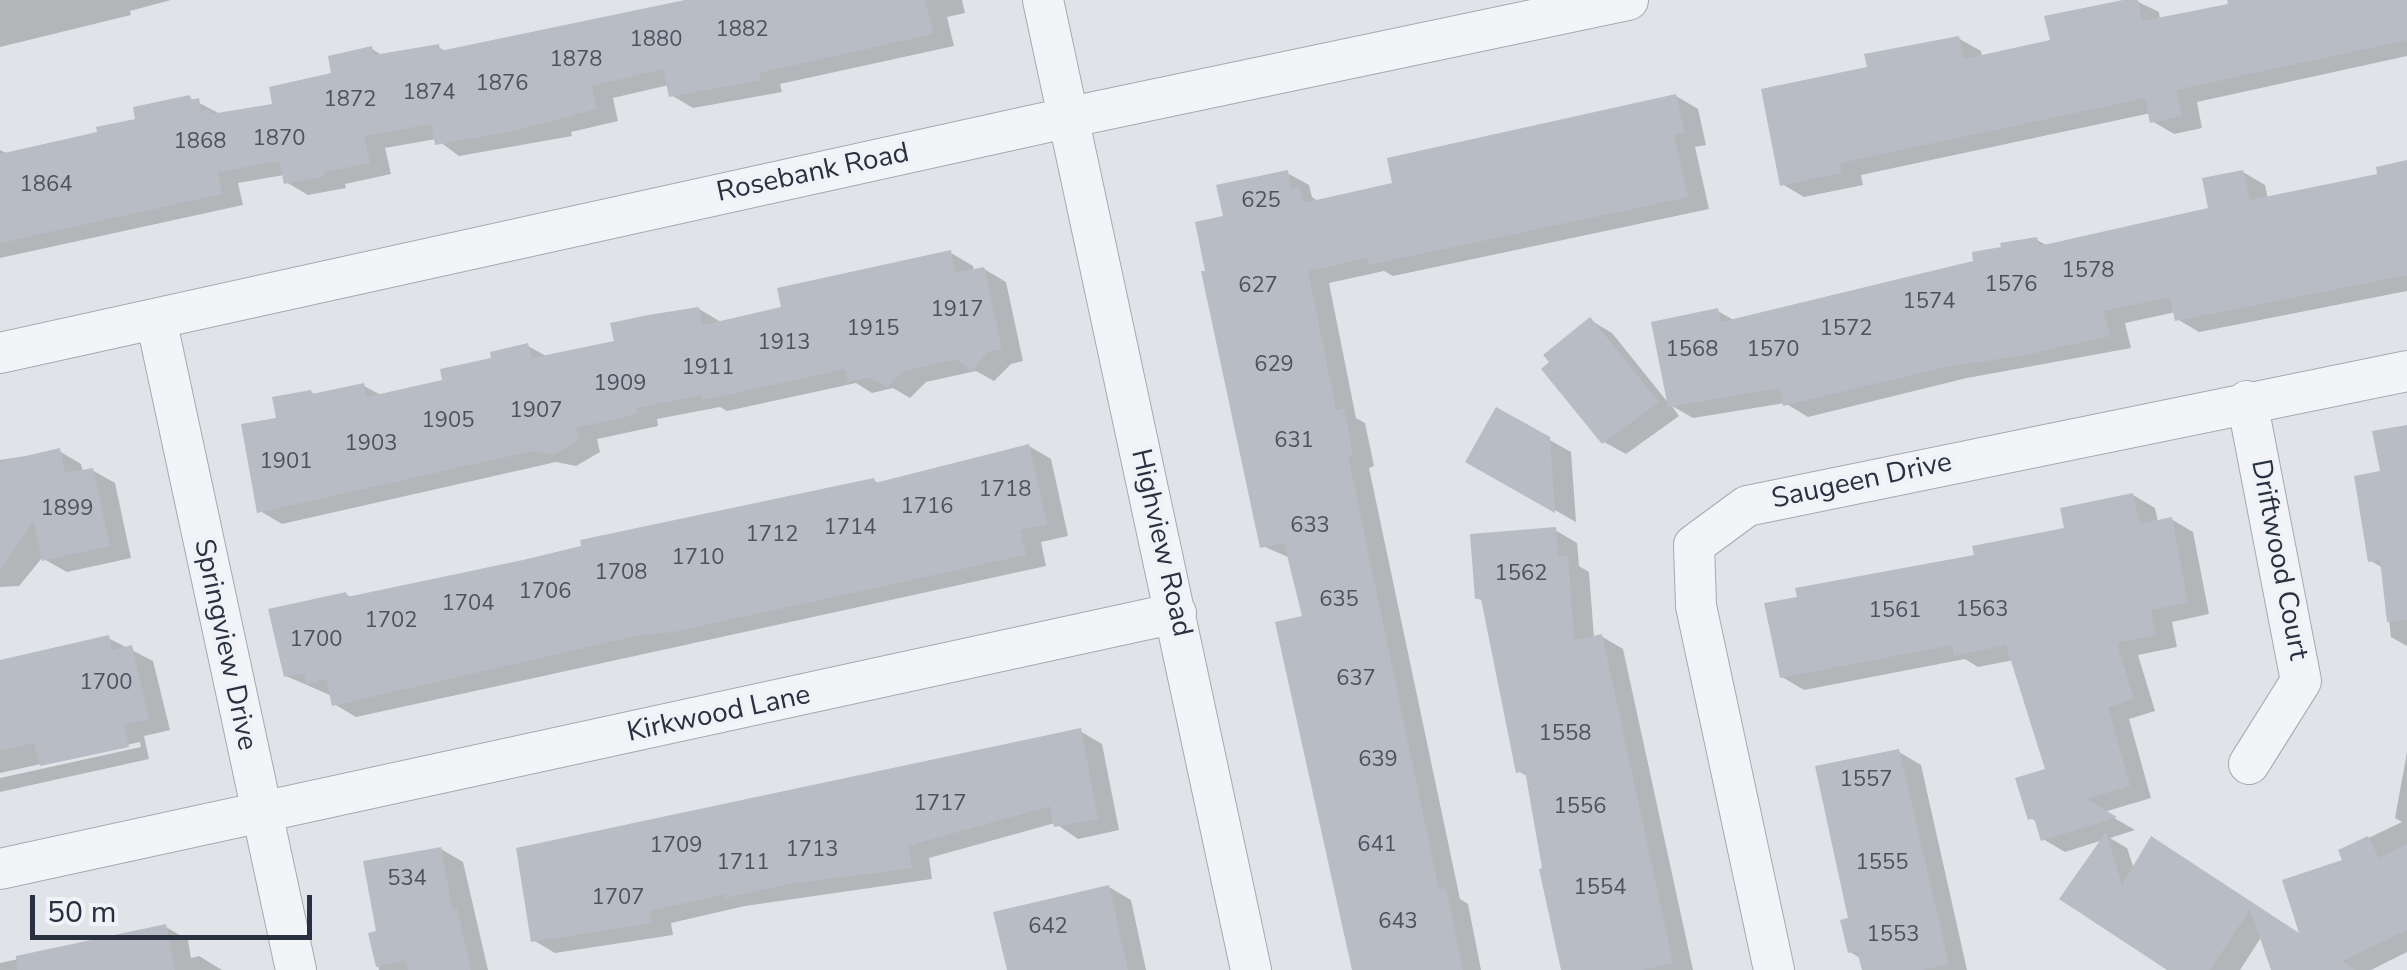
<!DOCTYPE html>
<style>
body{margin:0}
#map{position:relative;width:2407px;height:970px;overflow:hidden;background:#e0e3e8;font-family:"Nunito Sans",sans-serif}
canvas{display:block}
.scale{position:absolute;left:30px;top:895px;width:282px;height:45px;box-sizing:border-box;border:5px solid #29303f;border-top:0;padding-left:12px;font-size:30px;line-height:35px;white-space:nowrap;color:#29303f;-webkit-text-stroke:8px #eff2f6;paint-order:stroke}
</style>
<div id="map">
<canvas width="2407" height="970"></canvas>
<div class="scale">50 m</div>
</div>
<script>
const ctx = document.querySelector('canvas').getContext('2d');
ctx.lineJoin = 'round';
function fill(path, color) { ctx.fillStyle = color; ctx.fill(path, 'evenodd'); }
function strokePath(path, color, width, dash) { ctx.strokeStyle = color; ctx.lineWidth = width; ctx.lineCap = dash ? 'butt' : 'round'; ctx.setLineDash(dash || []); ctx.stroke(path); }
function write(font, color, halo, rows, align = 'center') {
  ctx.font = font + ' "Nunito Sans",sans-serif'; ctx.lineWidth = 8; ctx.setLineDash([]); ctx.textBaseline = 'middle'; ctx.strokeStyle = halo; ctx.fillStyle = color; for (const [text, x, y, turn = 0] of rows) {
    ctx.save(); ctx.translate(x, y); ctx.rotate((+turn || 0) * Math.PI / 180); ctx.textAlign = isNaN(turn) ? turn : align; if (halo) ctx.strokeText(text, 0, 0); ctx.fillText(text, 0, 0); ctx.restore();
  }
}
fill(new Path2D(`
 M0 0H171L130 11 131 15 0 47Z
 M704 0H962L965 13 947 17 954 46 780 84 782 92 693 108 671 95 669 85 613 98 618 121 571 132 572 136 459 156 436 139 385 148 391 174 345 184 346 188 308 195 286 182 284 175 238 183 243 205 0 258V150L8 154 100 134 190 98 222 115 274 106 372 49 383 56 438 47 447 52Z
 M2134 0 2159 12 2160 20 2231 6 2230 0H2407V56L2197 102 2202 128 2174 134 2152 121 2151 113 1861 175 1863 185 1804 197 1782 184 1870 69 1958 38 1981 51 1982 58 2053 42Z
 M1676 96 1698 109 1706 145 1695 147 1709 209 1393 276 1384 271 1329 283 1356 418 1365 423 1374 466 1369 468 1460 899 1468 904 1481 970H1353L1305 618 1290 558 1263 546 1226 218 1287 173 1309 185 1312 197 1319 202 1395 185Z
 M2407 164V291L2199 332 2177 319 2176 312 2125 323 2131 348 1967 378 1808 417 1785 403 1693 418 1672 406 1679 416 1626 454 1604 442 1590 320 1612 333 1670 405 1718 311 1735 321 1976 263 2037 240 2048 246 2211 210 2243 172 2265 185 2268 199 2380 176Z
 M951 253 973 266 974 271 984 269 1006 282 1023 361 1011 364 994 381 976 371 926 382 910 398 893 388 872 393 856 383 727 411 720 407 657 419 658 426 597 439 600 452 576 466 556 462 282 524 260 511 279 420 311 392 317 396 364 386 383 396 445 381 528 346 548 357 617 342 699 309 721 322 784 309Z
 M1496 410 1571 452 1576 522 1468 461Z
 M2407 428V646L2391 637 2383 568 2371 561 2383 473Z
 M1029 446 1051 459 1068 536 1041 542 1046 566 356 717 334 704 332 696 286 676 346 594 353 599 523 562 873 480 880 484Z
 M59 451 81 464 83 472 92 470 115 483 131 558 67 572 42 558 19 586 0 587V460Z
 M2133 495 2155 508 2158 522 2171 519 2193 532 2209 614 2172 622 2177 647 2138 655 2155 711 2129 719 2151 798 2104 812 2135 830 2110 838 2127 848 2134 869 2152 840 2303 937 2346 862 2341 851 2402 822 2395 818 2407 752V952L2371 970H2274L2262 936 2240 970H2171L2062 898 2103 840 2065 852 2043 839 2038 822 2030 818 2048 771 2014 660 1978 667 1965 659 1804 690 1782 677 1977 557 2067 530Z
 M1555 530 1577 543 1579 566 1589 572 1594 638 1601 636 1623 649 1693 970H1565L1529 777 1518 771 1484 602 1477 598Z
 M108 638 153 661 170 730 144 736 149 759 0 792V778L141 747 140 742 0 773V662Z
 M1080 731 1102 744 1119 830 1078 839 1055 823 929 858 932 879 745 906 671 923 673 935 555 953 533 940Z
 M1899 752 1921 765 1967 970H1865L1862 959 1850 952 1851 920Z
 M441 849 463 862 488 970H379L371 935 379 933Z
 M1109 887 1131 900 1146 970H1023Z
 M166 927 188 940 191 958 199 956 222 970H0V963Z`), '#0003');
fill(new Path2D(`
 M685 0H925L933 34 759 73 761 80 669 97 663 69 592 86 597 109 513 131 435 145 431 124 364 136 370 163 324 172 325 176 284 184 279 161 218 172 222 194 0 243V154L97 132 96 127 135 119 133 107 190 95 191 100 199 98 201 111 210 109 211 114 272 104 269 87 331 73 328 56 372 46 374 55 439 44 440 51Z
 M2123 0H2138L2142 21 2228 4 2227 0H2407V40L2176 90 2182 116 2150 123 2145 98 1840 163 1842 173 1780 186 1761 89 1867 67 1864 54 1959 36 1964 59 2050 40 2044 16Z
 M1676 94 1685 133 1674 135 1688 197 1369 265 1367 258 1308 271 1336 410 1344 408 1353 455 1348 456 1439 890 1446 888 1463 970H1352L1275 622 1302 616 1284 543 1260 548 1201 271H1205L1195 222 1223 216 1216 185 1288 170 1291 189 1300 187 1303 203 1392 183 1387 158Z
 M2407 160V275L2175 321 2170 297 2104 311 2110 336 2026 355 1944 367 1783 406 1780 388 1668 407 1651 322 1718 308 1721 322 1973 261 1972 252 2001 247 2000 243 2037 237 2039 246 2208 208 2202 178 2243 170 2250 200 2377 174 2376 167Z
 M951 250 955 273 984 267 1002 349 988 352 971 371 957 359 903 371 887 387 868 377 848 382 845 369 703 400 702 395 636 408 637 414 576 428 579 440 553 455 532 451 257 513 241 424 276 418 272 397 311 390 312 394 364 383 367 397 442 380 440 369 491 358 490 352 528 343 532 358 614 341 610 323 648 315 699 307 703 325 781 307 777 288Z
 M1590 317 1659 402 1602 444 1541 369 1549 362 1543 355Z
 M1496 407 1550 437 1555 513 1465 462Z
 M2407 425V620L2387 622 2380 560 2368 562 2354 476 2380 471 2372 431Z
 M1029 444 1047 524 1020 530 1026 555 673 632 636 636 332 706 326 679 306 684 304 673 284 677 268 609 346 592 347 597 523 560 581 546 580 540 874 478 875 483Z
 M60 448 65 473 93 468 110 546 42 561 34 520 0 570V462Z
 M2133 493 2140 524 2172 517 2188 602 2151 610 2156 635 2117 643 2134 699 2108 707 2130 786 2086 799 2117 817 2041 841 2034 818 2028 820 2015 778 2045 769 2006 645 1954 656 1952 645 1780 678 1764 603 1797 597 1795 588 1974 555 1972 546 2064 528 2060 508Z
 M1556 527 1558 557 1568 556 1574 640 1602 634 1673 963 1642 970H1561L1539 869 1542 868 1525 771 1516 773 1481 599H1475L1470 534Z
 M109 635 112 650 132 645 149 719 124 725 129 747 40 766 34 743 0 751V660Z
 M1081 728 1098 819 1054 827 1050 806 908 846 912 868 790 884 725 898V894L650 911 652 923 531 942 516 848Z
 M1899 749 1949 964 1922 970H1862L1857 951 1848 953 1840 920 1848 918 1815 766Z
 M2106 832 2122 885 2151 836 2299 933 2282 880 2342 860 2338 850 2368 836 2379 858 2407 844V930L2342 961 2355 970H2271L2250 909 2210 970H2167L2059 899Z
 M441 847 452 909H457L471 970H408L406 960 376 967 368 933 376 931 363 861Z
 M1109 885 1128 970H1007L993 912Z
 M166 924 175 970H17L16 956Z`), '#b7bcc5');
const minor = new Path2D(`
 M1043 0 1251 970
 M156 319 296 970
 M0 353 1066 118 1628 0
 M2247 401 2301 681 2249 764
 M0 869 1176 613
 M1774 970 1696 606 1694 545 1747 506 2407 371`);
strokePath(minor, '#a5aab2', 42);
strokePath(minor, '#f3f4f7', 40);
write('22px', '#4c5360', null, [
 ["1882",742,31],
 ["1880",656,41],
 ["1878",576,61],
 ["1876",502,85],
 ["1874",429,94],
 ["1872",350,101],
 ["1870",279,140],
 ["1868",200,143],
 ["1864",46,186],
 ["625",1261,202],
 ["1578",2088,272],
 ["1576",2011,286],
 ["627",1258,287],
 ["1574",1929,303],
 ["1917",957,311],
 ["1915",873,330],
 ["1572",1846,330],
 ["1913",784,344],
 ["1568",1692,351],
 ["1570",1773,351],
 ["629",1274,366],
 ["1911",708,369],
 ["1909",620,385],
 ["1907",536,412],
 ["1905",448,422],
 ["631",1294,442],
 ["1903",371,445],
 ["1901",286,463],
 ["1718",1005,491],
 ["1716",927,508],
 ["1899",67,510],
 ["633",1310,527],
 ["1714",850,529],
 ["1712",772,536],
 ["1710",698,559],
 ["1708",621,574],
 ["1562",1521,575],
 ["1706",545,593],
 ["635",1339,601],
 ["1704",468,605],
 ["1563",1982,611],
 ["1561",1895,612],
 ["1702",391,622],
 ["1700",316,641],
 ["637",1356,680],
 ["1700",106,684],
 ["1558",1565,735],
 ["639",1378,761],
 ["1557",1866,781],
 ["1717",940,805],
 ["1556",1580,808],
 ["641",1377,846],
 ["1709",676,847],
 ["1713",812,851],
 ["1711",743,864],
 ["1555",1882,864],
 ["534",407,880],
 ["1554",1600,889],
 ["1707",618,899],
 ["643",1398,923],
 ["642",1048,928],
 ["1553",1893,936]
]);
write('28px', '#29303f', '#eff2f6', [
 ["Rosebank Road",813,174,-12],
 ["Saugeen Drive",1862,482,-12],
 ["Highview Road",1160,543,77],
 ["Driftwood Court",2278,560,79],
 ["Springview Drive",224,645,78],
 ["Kirkwood Lane",719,715,-12]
]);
</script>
